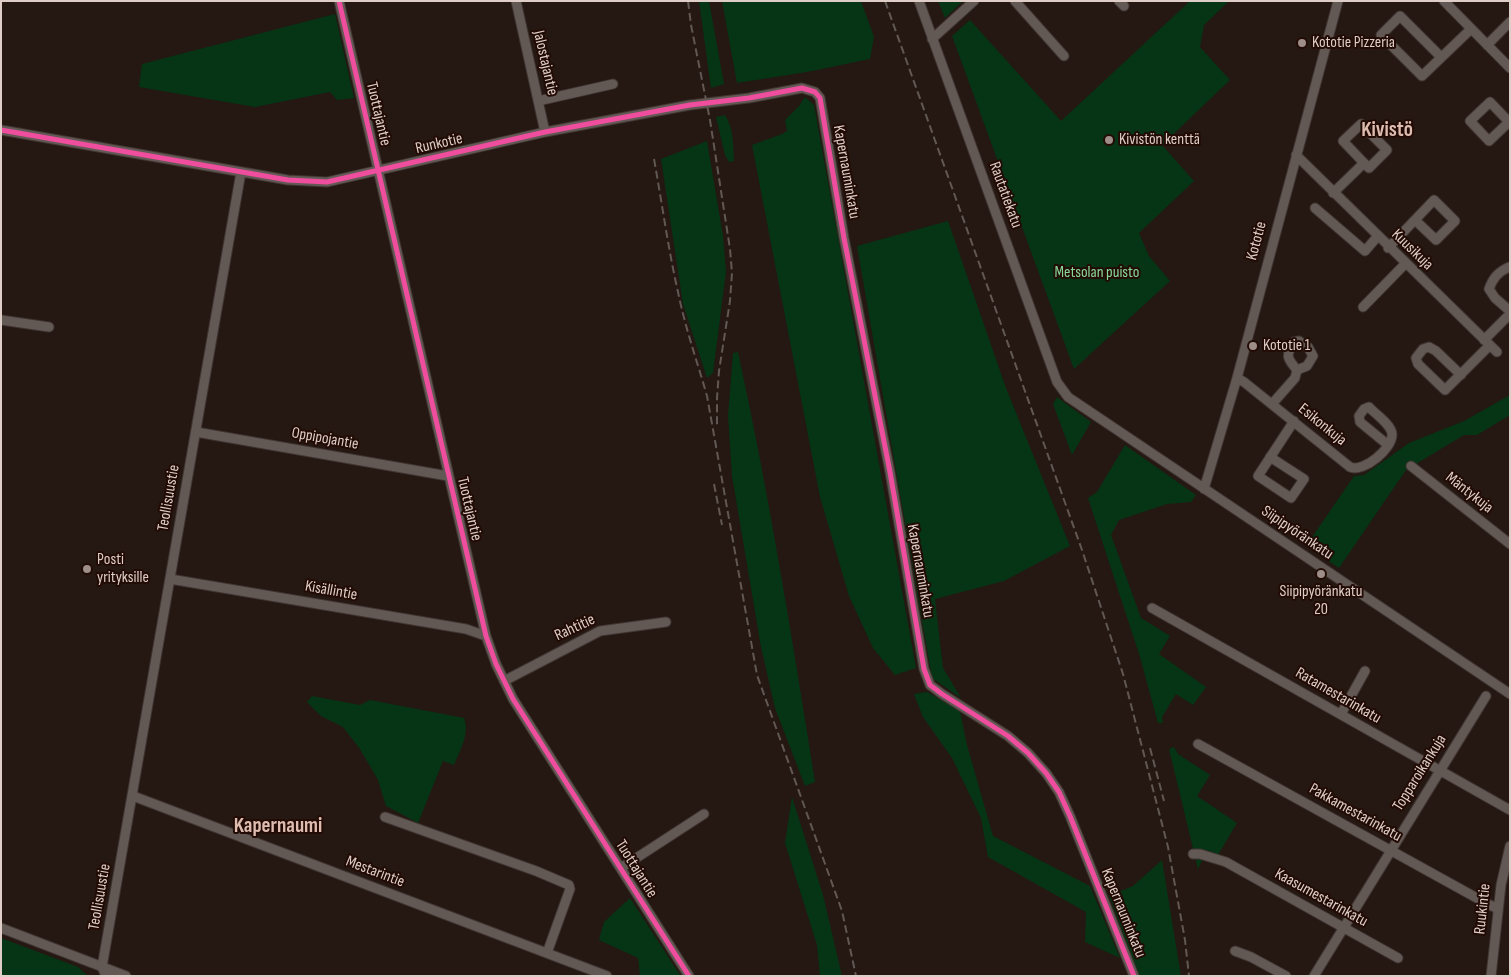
<!DOCTYPE html>
<meta charset="utf-8">
<style>
body{margin:0}
#map{position:relative;width:1511px;height:977px;overflow:hidden;background:#251813;font-family:"Sofia Sans Condensed",sans-serif}
canvas{display:block}
.frame{position:absolute;inset:0;border:2px solid #dfcec8;pointer-events:none}
</style>
<div id="map">
<canvas width="1511" height="977"></canvas>
<div class="frame"></div>
</div>
<script>
const ctx = document.querySelector('canvas').getContext('2d');
ctx.lineJoin = 'round';
function fill(path, color) { ctx.fillStyle = color; ctx.fill(path, 'evenodd'); }
function strokePath(path, color, width, dash) { ctx.strokeStyle = color; ctx.lineWidth = width; ctx.lineCap = dash ? 'butt' : 'round'; ctx.setLineDash(dash || []); ctx.stroke(path); }
function write(font, color, halo, rows, align = 'center') {
  ctx.font = font + ' "Sofia Sans Condensed",sans-serif'; ctx.lineWidth = 4; ctx.setLineDash([]); ctx.textBaseline = 'middle'; ctx.strokeStyle = halo; ctx.fillStyle = color; for (const [text, x, y, turn = 0] of rows) {
    ctx.save(); ctx.translate(x, y); ctx.rotate((+turn || 0) * Math.PI / 180); ctx.textAlign = isNaN(turn) ? turn : align; if (halo) ctx.strokeText(text, 0, 0); ctx.fillText(text, 0, 0); ctx.restore();
  }
}
fill(new Path2D(`
 M699 1H709L724 84 711 88Z
 M722 1H861L874 37 870 59 807 72 737 83Z
 M938 1H963L945 18Z
 M1190 1H1229L1204 25 1200 47 1230 80 1162 145 1194 181 1139 233 1149 256 1170 281 1074 369 952 36 970 20 1061 121Z
 M335 14 354 98 337 100 330 92 255 107 139 87 142 64Z
 M805 97 814 105 916 668 895 675 873 648 849 596 820 497 752 145 782 134 787 131 785 120 799 106Z
 M725 115C734 129 733 145 734 161L729 162 725 155 716 117Z
 M707 141 723 236 726 272 713 373 707 378 683 304 661 159Z
 M948 221 1006 388 1070 546 1004 581 935 599 943 668 961 698 932 678 857 246Z
 M738 352C769 494 792 638 815 782L805 786 775 708 761 647 732 476 728 416 733 353Z
 M1510 395V415L1477 435H1464L1406 470 1339 568 1306 546 1354 476 1364 475 1409 443 1464 421Z
 M1057 397 1091 422 1072 455 1053 404Z
 M1125 445 1196 495 1191 502 1167 504 1119 520 1111 535 1141 618 1170 636 1159 654 1206 687 1193 705 1176 694 1162 717 1163 723H1158L1140 657 1088 498 1097 492Z
 M927 692 960 711 967 745 993 836 1090 886 1120 958 1085 942 1086 912 988 857 981 818 952 758 923 717 914 694Z
 M312 696 360 705 370 700 464 718C470 734 460 750 454 765L443 761 418 823 386 806 378 780 360 749 343 727 321 716 307 702Z
 M1174 747 1178 754 1210 775 1197 796 1237 823 1218 855 1207 850 1198 869 1169 749Z
 M792 797 823 895 842 976H820L817 945 785 843Z
 M1162 860 1181 976H1137L1135 965 1109 896 1133 886Z
 M630 898 680 975V976H640L638 958 599 940 604 922Z
 M1 938 78 967 88 976H1Z`), '#053514');
const minor = new Path2D(`
 M339 1 486 636 496 664 513 699 689 976
 M516 1 545 132
 M919 1 1057 382 1068 397 1510 694
 M1015 1 1064 56
 M1119 1 1124 6
 M1444 1 1510 68
 M932 39 974 1
 M1487 45 1510 22
 M1441 57 1400 16 1381 35 1422 76 1471 29
 M538 101 613 84
 M1509 122 1490 102 1470 121 1489 141 1510 121
 M1 130 288 180 327 182 545 132 690 105 749 98 802 88 815 92 820 98 844 238 890 472 924 669 930 685 942 694 1008 736 1028 753 1046 773 1059 792 1070 816 1134 976
 M1296 155 1497 352
 M1333 193 1364 163 1369 168 1387 150 1361 124 1343 141 1364 163
 M1315 208 1365 251 1377 237
 M1388 248 1434 200 1455 221 1436 240 1415 220
 M1510 268 1509 267C1498 272 1493 278 1489 289L1495 298 1510 311
 M1363 307 1405 264
 M1 320 49 327
 M1484 340 1510 314
 M1461 375 1436 351 1429 347 1423 349 1416 358 1418 364 1445 390 1490 345
 M1237 378 1244 382 1350 467C1364 473 1393 448 1392 434 1391 424 1375 414 1369 407L1364 409 1359 416 1360 422 1388 445
 M1272 404 1295 378 1297 370 1307 366 1313 356 1308 347 1299 341 1294 342C1285 356 1287 358 1297 370
 M196 432 448 476
 M1270 457 1304 479 1291 498 1258 476 1294 421
 M1411 466 1510 544
 M1204 489 1237 378 1338 1
 M170 579 466 629 486 636
 M1152 608 1510 810
 M504 681 600 631 666 622
 M1341 714 1365 671
 M1198 744 1484 902 1498 909
 M133 796 607 976
 M385 817 536 871 569 885 570 889 547 953
 M1193 854H1200L1226 862 1398 958
 M621 868 704 814
 M1 928 126 976
 M1235 951 1251 957 1286 976
 M106 976 102 967 241 172
 M1314 976 1486 696
 M1491 976 1501 885 1510 846`);
strokePath(minor, '#403532', 11);
strokePath(minor, '#635954', 9);
strokePath(new Path2D(`
 M688 1 691 25 710 120 730 249 732 273 730 301 719 371 717 398V426
 M885 1 1082 550 1123 674 1168 847 1185 940 1189 976
 M654 159C662 203 668 248 678 292 685 327 697 361 707 396L757 675 842 911 856 976
 M714 484 722 525
 M1150 748 1164 801`), '#615854', 2, [8, 4]);
strokePath(new Path2D(`
 M339 1 486 636 496 664 513 699 689 976
 M1 130 288 180 327 182 545 132 690 105 749 98 802 88 815 92 820 98 844 238 890 472 924 669 930 685 942 694 1008 736 1028 753 1046 773 1059 792 1070 816 1134 976`), '#ef4d9e', 5);
for (const [x, y, r, color] of [
 [1302,43,5,"#9e8e89"],
 [1109,140,5,"#9e8e89"],
 [1253,346,5,"#9e8e89"],
 [87,569,5,"#9e8e89"],
 [1321,574,5,"#9e8e89"]
]) { const dot = new Path2D(); dot.arc(x, y, r, 0, 2 * Math.PI); ctx.fillStyle = color; ctx.fill(dot); strokePath(dot, '#220b04', 2); }
write('16px', '#dfcec8', '#220b04', [
 ["Kototie Pizzeria",1312,43],
 ["Kivistön kenttä",1119,140],
 ["Kototie 1",1263,346],
 ["Posti",97,560],
 ["yrityksille",97,578],
 ["Siipipyöränkatu",1321,592,"center"],
 ["20",1321,610,"center"]
], 'left');
write('16px', '#dfcec8', '#220b04', [
 ["Jalostajantie",545,63,77],
 ["Tuottajantie",378,114,77],
 ["Runkotie",439,144,-13],
 ["Kapernauminkatu",846,172,80],
 ["Rautatiekatu",1005,195,70],
 ["Kototie",1257,241,-75],
 ["Kuusikuja",1412,250,44],
 ["Esikonkuja",1322,425,39],
 ["Oppipojantie",325,439,10],
 ["Mäntykuja",1469,493,38],
 ["Teollisuustie",169,498,-80],
 ["Tuottajantie",469,509,77],
 ["Siipipyöränkatu",1297,533,34],
 ["Kapernauminkatu",920,571,80],
 ["Kisällintie",331,591,10],
 ["Rahtitie",575,628,-25],
 ["Ratamestarinkatu",1338,696,30],
 ["Topparoikankuja",1420,773,-58],
 ["Pakkamestarinkatu",1355,813,29],
 ["Tuottajantie",636,869,58],
 ["Mestarintie",375,872,21],
 ["Teollisuustie",100,897,-80],
 ["Kaasumestarinkatu",1321,898,29],
 ["Ruukintie",1483,909,-84],
 ["Kapernauminkatu",1123,913,68]
]);
write('16px', '#89d899', '#220b04', [
 ["Metsolan puisto",1097,273]
]);
write('bold 21px', '#debcb0', '#220b04', [
 ["Kivistö",1387,131],
 ["Kapernaumi",278,827]
]);
</script>
